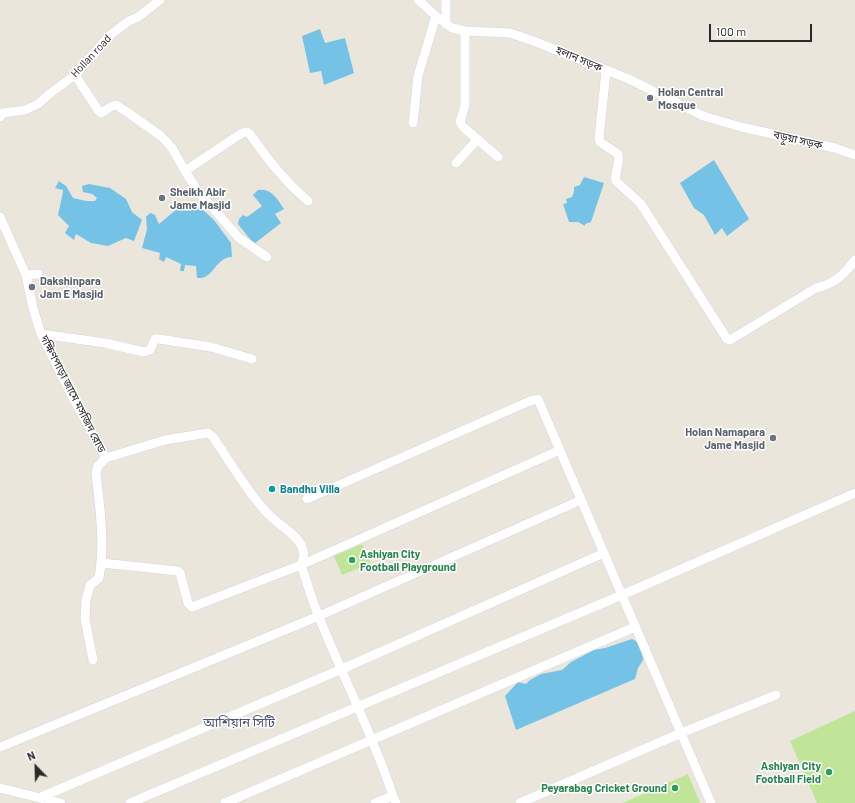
<!DOCTYPE html>
<meta charset="utf-8">
<style>
body{margin:0}
#map{position:relative;width:855px;height:803px;overflow:hidden;background:#ebe6dc;font-family:Barlow,sans-serif}
canvas{display:block}
.north{position:absolute;left:16px;top:747px;width:40px;height:40px;-webkit-text-stroke:3px #fff;paint-order:stroke;rotate:337deg;font-size:11px;font-weight:700;line-height:16px;text-align:center;color:#2a2a2a}
.north::after{content:'';display:block;margin:auto;width:14px;height:18px;background:#2a2a2a;clip-path:polygon(50% 0,100% 100%,50% 72%,0 100%)}
.scale{position:absolute;left:709px;top:24px;width:103px;height:18px;box-sizing:border-box;border:2px solid #2a2a2a;border-top:0;padding-left:5px;font-size:12px;line-height:14px;white-space:nowrap;color:#2a2a2a;-webkit-text-stroke:3px #fff;paint-order:stroke}
</style>
<div id="map">
<canvas width="855" height="803"></canvas>
<div class="north">N</div>
<div class="scale">100 m</div>
</div>
<script>
const ctx = document.querySelector('canvas').getContext('2d');
ctx.lineJoin = 'round';
function fill(path, color) { ctx.fillStyle = color; ctx.fill(path, 'evenodd'); }
function strokePath(path, color, width, dash) { ctx.strokeStyle = color; ctx.lineWidth = width; ctx.lineCap = dash ? 'butt' : 'round'; ctx.setLineDash(dash || []); ctx.stroke(path); }
function write(font, color, halo, rows, align = 'center') {
  ctx.font = font + ' Barlow,"Noto Sans Bengali",sans-serif'; ctx.lineWidth = 3; ctx.setLineDash([]); ctx.textBaseline = 'middle'; ctx.strokeStyle = halo; ctx.fillStyle = color; for (const [text, x, y, turn = 0] of rows) {
    ctx.save(); ctx.translate(x, y); ctx.rotate((+turn || 0) * Math.PI / 180); ctx.textAlign = isNaN(turn) ? turn : align; if (halo) ctx.strokeText(text, 0, 0); ctx.fillText(text, 0, 0); ctx.restore();
  }
}
fill(new Path2D(`
 M362 544 371 563 342 575 334 556Z
 M855 711V803H817L790 741Z
 M688 774 700 803H623Z`), '#c0e598');
fill(new Path2D(`
 M320 29 325 43 345 38 354 73 324 85 321 71 310 73 302 36Z
 M714 160 749 219 727 236 722 228 715 235 704 215 694 208 680 183Z
 M584 177 604 183 591 222 585 224V226L578 222H569L563 204 567 203 566 199 572 197 574 192V187L580 185Z
 M59 181 66 186 73 198 86 201H95L97 198 92 194 83 192 82 186 89 184 110 188 126 199 132 212 142 220 134 241 126 238 108 246 91 243 76 234 74 240 65 233 69 226 58 215 63 192V190L55 188Z
 M258 190C272 188 277 199 284 209L275 214 281 223 254 244 238 224 239 219 243 215 247 217 262 206 253 195Z
 M186 204H193L202 209 214 220 231 243 232 257C215 257 214 280 197 278L196 266 185 265 184 271H180L181 264 166 257 164 262 159 259 160 253 142 248 147 229 146 217 150 213 155 215 159 224 177 209Z
 M632 639C641 642 642 652 643 660L638 668 635 679 516 730 505 696 518 682 526 684 530 680 541 674 562 670 571 662 594 650 605 648Z`), '#75c2e7');
const minor = new Path2D(`
 M418 0 436 16 452 28 465 31 510 33 536 42 631 80 703 116 741 127 835 148 855 155
 M446 24V0
 M465 31V105L460 122 463 127 498 157
 M606 71 599 139 600 142 618 154C621 163 614 171 616 181L641 204 727 339 730 340 816 288C834 284 844 275 855 260
 M75 75 98 110 101 113 112 106 116 105 127 112 161 136 172 148 185 171 242 133 246 132 249 133C267 158 284 181 308 201
 M0 117 3 113 25 110 38 104 48 95 75 75 110 35 129 21 138 17 160 0
 M413 123 418 76 436 16
 M456 163 477 140
 M185 171 197 190 239 238 267 257
 M0 217 26 275 33 308 41 334 74 400 106 458 98 466 96 473C100 508 105 543 99 578L90 585 86 600 85 619 93 660
 M26 275 38 274
 M41 334 105 343 144 352 150 350 155 339H159L211 347 252 359
 M106 458 165 440 208 433 213 437C230 462 246 490 267 513 277 524 297 534 302 547 305 554 303 559 301 565 307 582 312 600 319 617 343 677 373 735 393 796
 M307 499 530 401 538 399 711 803
 M102 563 178 571 180 573 188 603 192 607 301 565 560 450
 M0 747 319 616 581 500
 M0 788 61 803
 M41 797 342 669 604 553
 M130 803 622 595 855 493
 M225 803 635 627
 M375 803 393 796 396 803
 M520 803 681 733 776 695`);
strokePath(minor, '#d2d4e2', 10);
strokePath(minor, '#fff', 9);
for (const [x, y, r, color] of [
 [650,98,4,"#6b7280"],
 [162,198,4,"#6b7280"],
 [32,287,4,"#6b7280"],
 [773,438,4,"#6b7280"],
 [272,489,4,"#0f9aa8"],
 [352,560,4,"#2e9e5b"],
 [829,772,4,"#2e9e5b"],
 [675,788,4,"#2e9e5b"]
]) { const dot = new Path2D(); dot.arc(x, y, r, 0, 2 * Math.PI); ctx.fillStyle = color; ctx.fill(dot); strokePath(dot, '#fff', 1.5); }
write('11px', '#2a2a2a', '#fff', [
 ["Hollan road",91,56,-47],
 ["হলান সড়ক",579,59,23],
 ["বড়ুয়া সড়ক",798,140,13],
 ["দক্ষিণপাড়া জামে মসজিদ রোড",73,394,63]
]);
write('bold 11px', '#5b616d', '#fff', [
 ["Holan Central",658,92],
 ["Mosque",658,105],
 ["Sheikh Abir",170,192],
 ["Jame Masjid",170,205],
 ["Dakshinpara",40,281],
 ["Jam E Masjid",40,294],
 ["Holan Namapara",765,432,"right"],
 ["Jame Masjid",765,445,"right"]
], 'left');
write('bold 11px', '#0d838f', '#fff', [
 ["Bandhu Villa",280,489]
], 'left');
write('bold 11px', '#27864d', '#fff', [
 ["Ashiyan City",360,554,"left"],
 ["Football Playground",360,567,"left"],
 ["Ashiyan City",821,766],
 ["Football Field",821,779],
 ["Peyarabag Cricket Ground",667,788]
], 'right');
write('13px', '#4d5277', '#fff', [
 ["আশিয়ান সিটি",239,723]
]);
</script>
